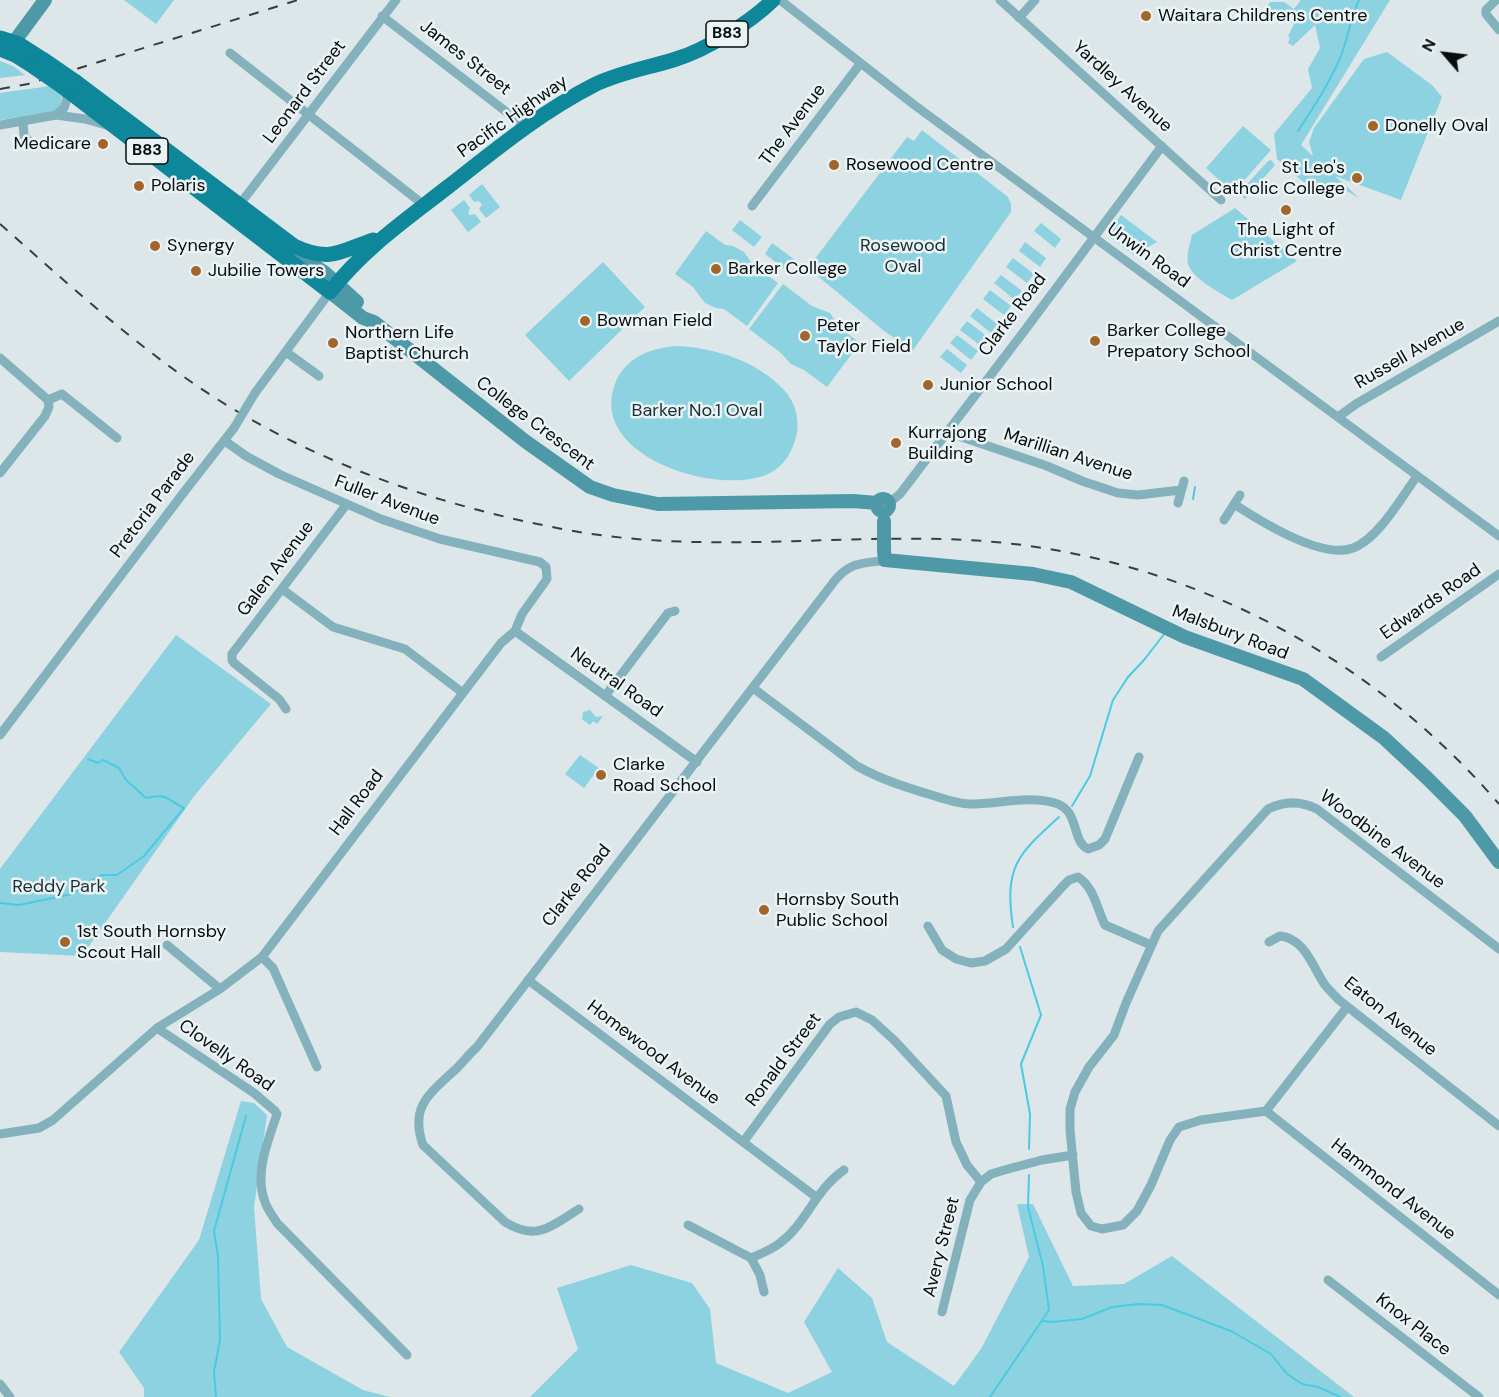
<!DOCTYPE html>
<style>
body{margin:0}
#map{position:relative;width:1499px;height:1397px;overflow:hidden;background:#dde6e8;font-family:"DM Sans",sans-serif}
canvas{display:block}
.north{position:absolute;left:1415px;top:24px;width:60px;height:60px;-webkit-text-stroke:4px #eaf3f5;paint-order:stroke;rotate:298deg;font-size:16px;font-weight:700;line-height:24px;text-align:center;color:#090c0c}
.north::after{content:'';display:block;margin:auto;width:21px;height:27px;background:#090c0c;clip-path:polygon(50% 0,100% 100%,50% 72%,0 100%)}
</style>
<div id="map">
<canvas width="1499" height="1397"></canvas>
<div class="north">N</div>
</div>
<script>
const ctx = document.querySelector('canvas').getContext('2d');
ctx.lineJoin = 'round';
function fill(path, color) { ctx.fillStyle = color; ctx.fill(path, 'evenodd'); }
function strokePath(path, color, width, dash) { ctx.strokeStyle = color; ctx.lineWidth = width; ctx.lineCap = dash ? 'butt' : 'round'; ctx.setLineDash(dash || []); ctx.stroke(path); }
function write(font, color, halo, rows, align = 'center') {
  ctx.font = font + ' "DM Sans",sans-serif'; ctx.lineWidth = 5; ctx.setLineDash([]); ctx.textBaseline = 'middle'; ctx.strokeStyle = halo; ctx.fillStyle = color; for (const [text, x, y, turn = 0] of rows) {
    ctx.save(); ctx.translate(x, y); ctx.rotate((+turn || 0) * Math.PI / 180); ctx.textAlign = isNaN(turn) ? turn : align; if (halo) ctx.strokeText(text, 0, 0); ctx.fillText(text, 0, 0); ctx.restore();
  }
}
fill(new Path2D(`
 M124 0H174L156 24Z
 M1301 0H1390L1301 145 1313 156 1309 142 1314 128 1364 59 1387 52 1432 85 1442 97 1401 200 1335 176 1359 198 1336 185 1328 197 1301 180 1277 159 1274 134 1312 88 1308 69 1320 48 1315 25 1293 46 1288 43 1290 38 1288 36 1294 24 1278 16 1275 18 1263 12 1270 2H1284L1294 9Z
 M0 61 13 66 25 75 0 78Z
 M50 86 60 92C63 101 61 104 56 112L0 120V93Z
 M1243 126 1271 150 1233 193 1206 168Z
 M922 130 1008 197 1011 204V212L913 350 884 331 808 268 907 137 914 141Z
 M1271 160 1275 165 1245 199 1239 193 1268 161Z
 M482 184 500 207 486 218 479 209 482 204 478 201 474 202 469 195Z
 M464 200 470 208 468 214 471 215 475 214 481 222 468 232 451 210Z
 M1235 208 1297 261 1232 300C1220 293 1192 278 1188 264 1186 254 1190 244 1192 235Z
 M1121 215 1157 242 1134 255 1131 253 1107 235Z
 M740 220 762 237 754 247 732 230Z
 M1041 223 1061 239 1055 248 1034 231Z
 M706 231 725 245 733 246 744 252 754 266 778 283 747 326 724 309 716 308 705 303 693 287 675 274Z
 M1025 242 1046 258 1040 267 1019 251Z
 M772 243 795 260 787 271 765 254Z
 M1013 258 1034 274 1027 283 1006 267Z
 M603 262 645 307 569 381 525 335Z
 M1001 275 1022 291 1015 300 994 283Z
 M783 284 812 306 830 313 840 328 860 343 827 387 804 370 791 364 781 353 749 329Z
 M990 290 1011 306 1004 315 983 299Z
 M977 308 997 324 991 333 970 316Z
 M967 321 988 337 981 346 960 330Z
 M957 335 978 351 971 360 950 343Z
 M677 346C716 348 757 361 784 390 796 403 800 421 796 437 792 452 784 466 770 473 721 498 587 457 615 384 625 357 651 348 677 346Z
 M947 349 967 365 961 373 940 357Z
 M176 635 271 704 195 795 82 956 0 952V869Z
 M590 710 596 717 603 716 597 724 593 721 590 725 582 719 583 712Z
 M580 755 599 768 584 788 565 774Z
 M241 1101 254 1103 267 1115 254 1207 261 1299 287 1347 363 1390 390 1397H144V1388L119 1352 199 1240Z
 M1017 1204H1033L1073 1286 1124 1284 1172 1256 1354 1397H530L578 1349 557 1288 631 1265 692 1283 710 1309 716 1363 788 1393 832 1372 804 1322 838 1268 872 1298 887 1342 954 1386 981 1349 1029 1257Z`), '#8cd2e1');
strokePath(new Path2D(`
 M1298 131C1313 108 1329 84 1340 58 1348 39 1350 19 1359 0
 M1193 499 1195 487
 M1072 806 1090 776 1113 700 1128 677 1144 660 1165 633
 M0 903 19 905 72 894 87 883 102 875H117L144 856 184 808C166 799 167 793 146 798L126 780 119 768 103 760 98 763 88 759
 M1013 927C1004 867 1017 855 1059 817
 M1020 947 1041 1015 1021 1064 1030 1114 1029 1149
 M1042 1321 1052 1322 1082 1319 1112 1307 1139 1304 1162 1305 1231 1331 1271 1354 1287 1374 1302 1384 1318 1387 1340 1397
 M216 1397 214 1372 220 1340 218 1256 214 1231 246 1116
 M990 1397 1049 1310 1043 1266 1028 1207 1029 1175`), '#4bcbe2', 2);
strokePath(new Path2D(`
 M780 0 913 104 1499 536
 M1000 0 1221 200
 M1496 0 1486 10V14L1499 30
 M382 16 526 127
 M1019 18 1035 0
 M230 53 424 205
 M56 115 64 108 67 99 64 89
 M23 122 24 136 29 141
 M0 125 56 115 85 119 106 125
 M240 204 396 0
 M752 206 860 64
 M286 352 319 376
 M0 358 48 400
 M255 393 330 292
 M48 400 62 394 117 438
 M1338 417 1356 404 1499 321
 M947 432 1047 466 1082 481 1118 493 1138 495 1181 490
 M0 473 45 416 49 407 48 400
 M889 503 900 494 1025 330 1162 146
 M1178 503 1184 481
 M1234 504C1260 521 1322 560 1353 548 1378 539 1402 497 1417 476
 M1224 520 1240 495
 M282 589 333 627 405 649 463 693
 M515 631 697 762
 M1381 657 1499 574
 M753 688 857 766C882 780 908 788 935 796 947 800 959 804 971 804 997 804 1030 795 1055 803 1080 810 1071 841 1088 849L1099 845 1105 839 1139 757
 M605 696 668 613 675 611
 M286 709 279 699 234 663 232 660V654L346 505
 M0 735 181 496 234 428
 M928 926 942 950 956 959 971 963 985 961 1006 949 1063 886 1069 880 1078 877C1094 887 1097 909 1105 925L1151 945
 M1269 942 1280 936C1305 938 1313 968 1325 985 1329 990 1334 995 1339 1000L1499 1126
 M167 945 220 989
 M262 957 273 968 317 1067
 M528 980 816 1197
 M157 1028 254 1093 275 1111 277 1114C268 1141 254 1173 265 1202 267 1209 273 1216 277 1223L407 1355
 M1266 1111 1201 1120 1179 1127 1170 1140 1151 1185 1137 1211 1123 1225 1102 1229 1091 1226 1081 1213 1076 1192 1070 1130V1109L1075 1092 1089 1067 1114 1035 1126 1003 1158 931 1268 809C1284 801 1301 801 1317 809L1499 949
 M1266 1111 1499 1295
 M1266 1111 1347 1007
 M0 1134 39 1128 53 1120 157 1028 220 989 262 957 501 643 515 631 522 614 547 579 546 567 540 562 440 539 381 519 279 474 246 456 225 441
 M744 1141 830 1024 839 1017 856 1012 872 1020 894 1040 946 1096 956 1142 967 1165 981 1182
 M579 1209C551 1226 537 1242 505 1222L423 1145C409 1105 431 1093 458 1067 464 1061 470 1053 477 1047L836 579C852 561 863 564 885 560
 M688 1225 751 1258C760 1254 771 1250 780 1243 806 1224 815 1190 844 1170
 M751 1258 760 1275 764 1292
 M1328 1280 1479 1397
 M942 1312 970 1200 981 1182 991 1174 1008 1169 1042 1160 1073 1155
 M0 1384 10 1397`), '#84b2bc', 9);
strokePath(new Path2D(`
 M14 42 45 0
 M294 246 300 256 324 272 357 302
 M330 292 363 318 374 322 525 441 590 487 613 495 658 504 853 501 877 503
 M877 505a6 6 0 1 1 12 0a6 6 0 1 1-12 0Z
 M884 550 885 560 1033 574 1071 582 1185 637 1303 679 1384 738 1427 778 1465 816 1499 862`), '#4e99a8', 14);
strokePath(new Path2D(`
 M0 38 19 44 44 60
 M0 49 15 55 34 67
 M76 82 294 246C331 263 340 251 373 240
 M63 87 330 292C363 249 407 219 449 186 495 150 541 112 594 85 621 72 648 68 676 59 706 50 751 22 773 0`), '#0d8799', 15);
strokePath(new Path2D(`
 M0 89 28 84 298 0
 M0 224C58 275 117 329 180 374 291 454 423 502 557 528 687 554 811 536 941 539 1157 543 1359 642 1499 804`), '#393d3d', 2, [10, 10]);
strokePath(new Path2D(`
 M234 428 255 393`), '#84b2bc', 9);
strokePath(new Path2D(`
 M884 521V550`), '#4e99a8', 14);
strokePath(new Path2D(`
 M44 60 76 82
 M34 67 63 87`), '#0d8799', 15);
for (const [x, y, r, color] of [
 [1146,16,6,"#a3662a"],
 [1373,126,6,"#a3662a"],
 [103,144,6,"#a3662a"],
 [834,165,6,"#a3662a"],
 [1357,178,6,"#a3662a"],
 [139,186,6,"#a3662a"],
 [1286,210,6,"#a3662a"],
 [155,246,6,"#a3662a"],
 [716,269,6,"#a3662a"],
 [196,271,6,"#a3662a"],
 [585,321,6,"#a3662a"],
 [805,336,6,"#a3662a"],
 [1095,341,6,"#a3662a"],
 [333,343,6,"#a3662a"],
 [928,385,6,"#a3662a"],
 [896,443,6,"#a3662a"],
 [601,775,6,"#a3662a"],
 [764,910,6,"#a3662a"],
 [65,942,6,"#a3662a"]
]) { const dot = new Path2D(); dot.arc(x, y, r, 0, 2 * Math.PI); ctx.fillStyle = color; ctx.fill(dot); strokePath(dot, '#eaf3f5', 2); }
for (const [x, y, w] of [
 [727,34,42],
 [147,151,42]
]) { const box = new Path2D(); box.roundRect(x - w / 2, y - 13, w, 26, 4.5); ctx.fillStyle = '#eaf3f5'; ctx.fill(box); strokePath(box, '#090c0c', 1.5); }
write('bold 16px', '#090c0c', null, [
 ["B83",727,34],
 ["B83",147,151]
]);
write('18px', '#090c0c', '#eaf3f5', [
 ["Waitara Childrens Centre",1158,16],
 ["Donelly Oval",1385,126],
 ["Medicare",91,144,"right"],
 ["Rosewood Centre",846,165],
 ["St Leo's",1345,168,"right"],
 ["Catholic College",1345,189,"right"],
 ["Polaris",151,186],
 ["The Light of",1286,230,"center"],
 ["Christ Centre",1286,251,"center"],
 ["Synergy",167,246],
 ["Barker College",728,269],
 ["Jubilie Towers",208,271],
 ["Bowman Field",597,321],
 ["Peter",817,326],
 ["Taylor Field",817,347],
 ["Barker College",1107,331],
 ["Prepatory School",1107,352],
 ["Northern Life",345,333],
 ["Baptist Church",345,354],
 ["Junior School",940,385],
 ["Kurrajong",908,433],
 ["Building",908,454],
 ["Clarke",613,765],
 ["Road School",613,786],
 ["Hornsby South",776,900],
 ["Public School",776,921],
 ["1st South Hornsby",77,932],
 ["Scout Hall",77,953]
], 'left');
write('18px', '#090c0c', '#eaf3f5', [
 ["James Street",465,58,38],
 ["Yardley Avenue",1122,87,42],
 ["Leonard Street",305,92,-53],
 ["Pacific Highway",513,117,-35],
 ["The Avenue",793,125,-53],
 ["Unwin Road",1148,256,36],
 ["Clarke Road",1013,315,-53],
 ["Russell Avenue",1410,354,-30],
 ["College Crescent",535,424,37],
 ["Marillian Avenue",1068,455,18],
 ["Fuller Avenue",387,501,21],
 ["Pretoria Parade",153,505,-53],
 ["Galen Avenue",276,569,-53],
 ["Edwards Road",1431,602,-35],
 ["Malsbury Road",1230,633,21],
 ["Neutral Road",616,683,35],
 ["Hall Road",357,803,-53],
 ["Woodbine Avenue",1382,840,37],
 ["Clarke Road",577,886,-52],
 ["Eaton Avenue",1390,1017,39],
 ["Homewood Avenue",653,1053,37],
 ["Clovelly Road",226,1056,35],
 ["Ronald Street",784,1060,-53],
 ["Hammond Avenue",1393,1190,38],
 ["Avery Street",942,1247,-76],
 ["Knox Place",1413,1325,38]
]);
write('18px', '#192f33', '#eaf3f5', [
 ["Rosewood",903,246],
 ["Oval",903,267],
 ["Barker No.1 Oval",697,411],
 ["Reddy Park",59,887]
]);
</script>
